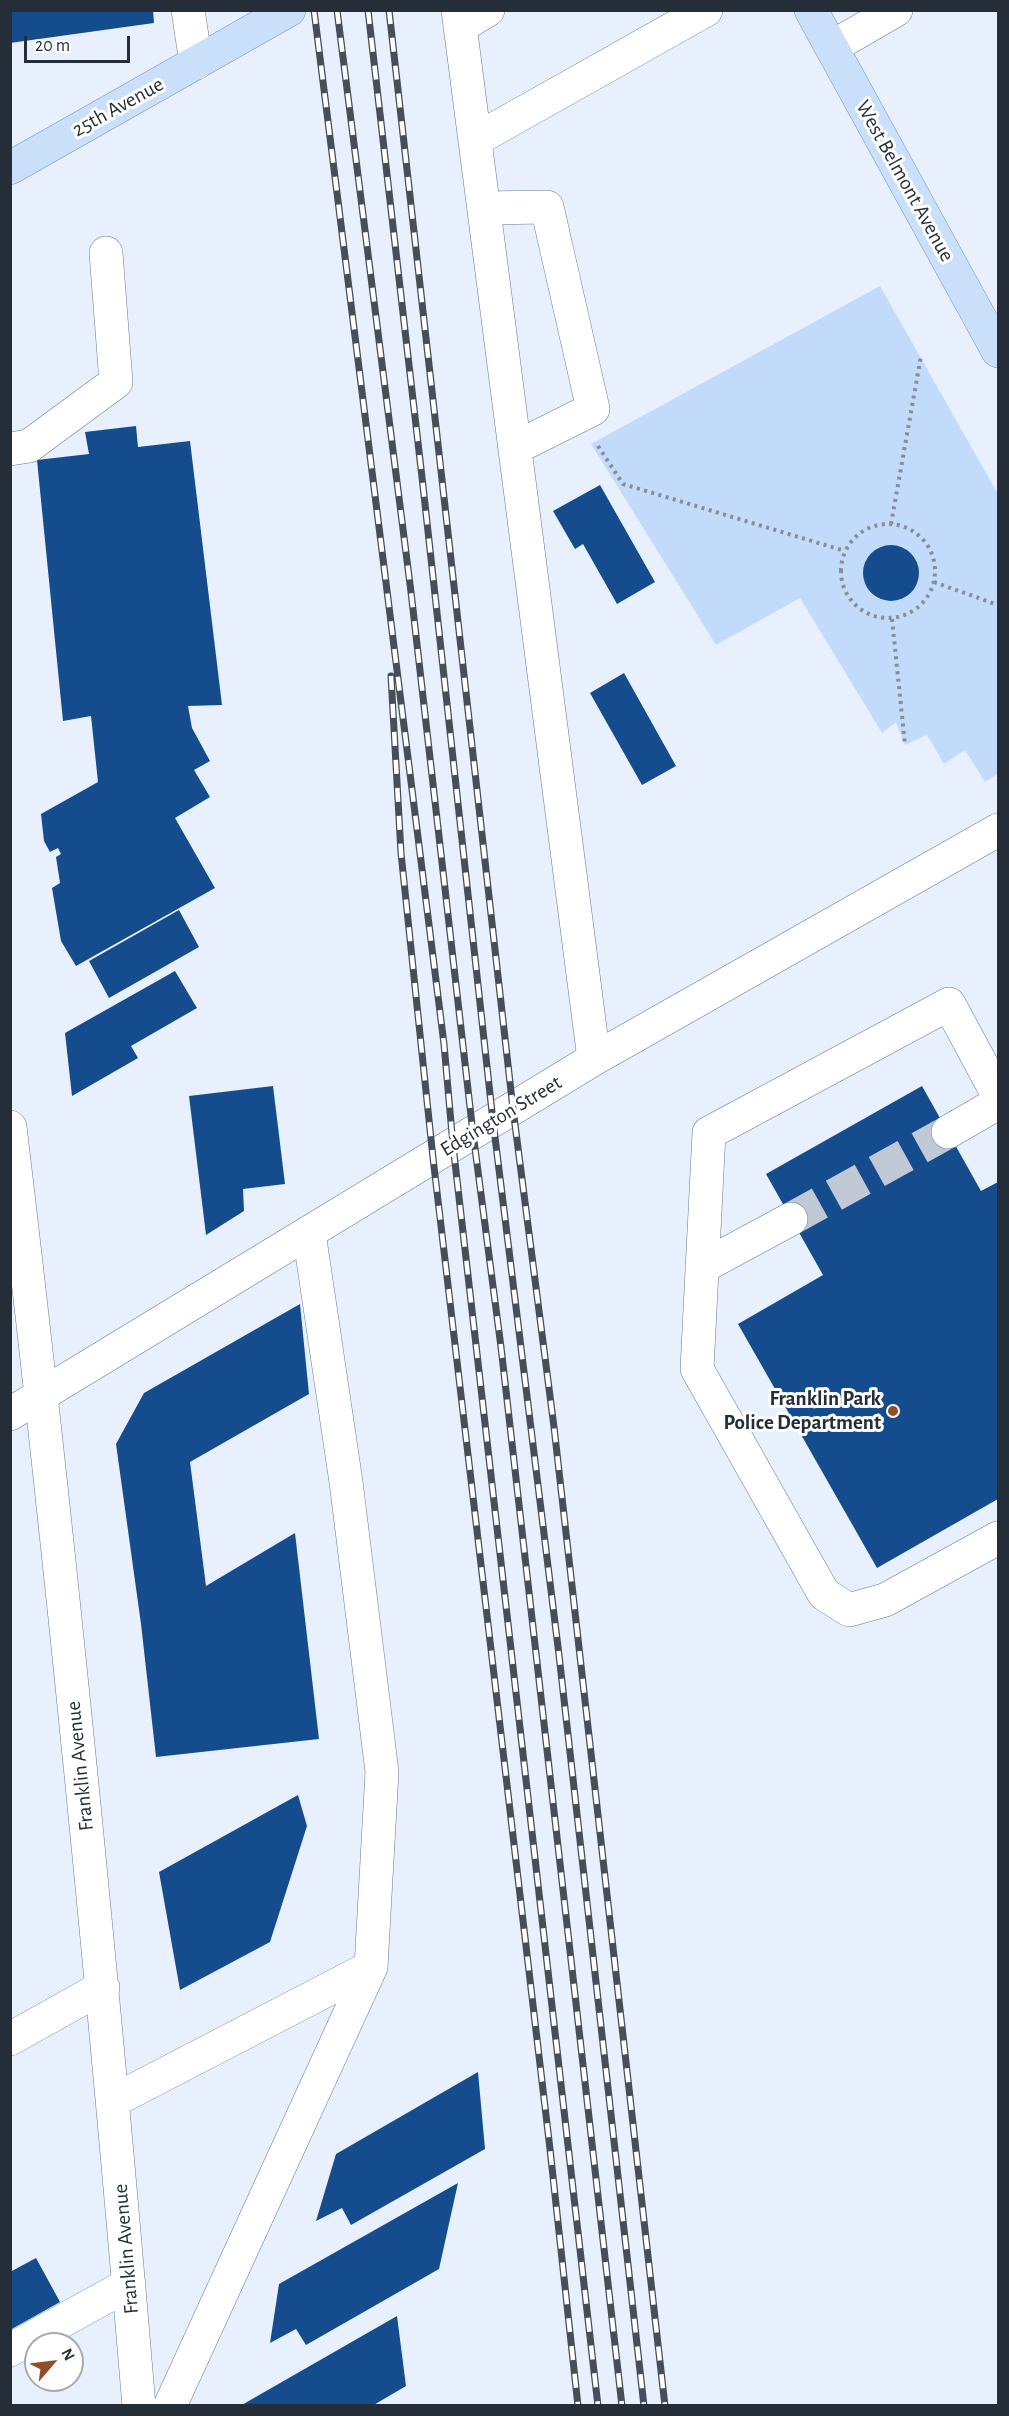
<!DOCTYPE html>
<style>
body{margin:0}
#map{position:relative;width:1009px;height:2416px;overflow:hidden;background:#e7f0fc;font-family:"Alegreya Sans",sans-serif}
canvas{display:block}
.frame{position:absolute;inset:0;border:12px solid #242d38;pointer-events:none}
.north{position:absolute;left:24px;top:2332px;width:60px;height:60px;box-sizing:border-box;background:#fff;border:2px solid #a7abaf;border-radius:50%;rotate:62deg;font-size:16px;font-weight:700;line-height:24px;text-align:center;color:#242d38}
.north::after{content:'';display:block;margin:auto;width:21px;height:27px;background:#944d29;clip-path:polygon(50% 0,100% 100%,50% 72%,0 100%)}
.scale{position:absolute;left:24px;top:36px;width:106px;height:27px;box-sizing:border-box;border:3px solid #242d38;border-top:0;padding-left:8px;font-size:18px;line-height:21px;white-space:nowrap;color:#242d38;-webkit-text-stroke:4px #fff;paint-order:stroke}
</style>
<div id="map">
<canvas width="1009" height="2416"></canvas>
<div class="frame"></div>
<div class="north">N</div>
<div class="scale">20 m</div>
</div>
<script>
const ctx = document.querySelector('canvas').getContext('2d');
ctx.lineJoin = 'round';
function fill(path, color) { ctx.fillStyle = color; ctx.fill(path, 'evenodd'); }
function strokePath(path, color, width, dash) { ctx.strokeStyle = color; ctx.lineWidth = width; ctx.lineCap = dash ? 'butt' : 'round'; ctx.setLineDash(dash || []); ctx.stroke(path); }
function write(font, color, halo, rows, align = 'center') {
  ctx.font = font + ' "Alegreya Sans",sans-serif'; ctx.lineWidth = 6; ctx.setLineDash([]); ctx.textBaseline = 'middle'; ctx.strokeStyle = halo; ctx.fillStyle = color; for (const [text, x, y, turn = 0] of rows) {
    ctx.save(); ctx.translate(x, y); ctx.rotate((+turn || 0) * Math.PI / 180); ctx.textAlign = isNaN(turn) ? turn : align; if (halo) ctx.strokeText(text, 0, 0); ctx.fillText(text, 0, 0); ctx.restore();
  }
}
fill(new Path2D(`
 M880 286 998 494V774L985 782 965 750 944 764 927 735 905 745 896 722 882 733 800 598 716 645 591 444Z`), '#c3dbfa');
fill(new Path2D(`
 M10 10H153L154 23 10 43Z
 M136 426 138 447 190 441 222 705 188 706 192 728 210 761 194 770 210 797 175 818 215 888 76 966 61 941 52 888 60 883 56 857 61 854 58 848 50 852 44 841 41 814 98 782 91 716 63 721 37 460 89 454 85 432Z
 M600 485 655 582 617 604 583 544 575 549 553 511Z
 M863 573a28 28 0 1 1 56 0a28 28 0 1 1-56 0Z
 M624 673 676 766 642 785 590 693Z
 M179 910 199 947 109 998 89 961Z
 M175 971 197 1008 131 1046 138 1058 72 1096 65 1033Z
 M273 1086 285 1184 243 1189 244 1211 206 1235 189 1096Z
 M922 1086 981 1191 998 1182V1499L877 1568 738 1324 823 1275 766 1174Z
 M300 1304 309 1394 190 1462 206 1586 295 1533 319 1739 156 1757 141 1624 116 1444 144 1393Z
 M298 1795 307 1826 270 1942 180 1990 159 1872Z
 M478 2072 485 2149 351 2225 342 2208 316 2221 336 2154Z
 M458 2183 439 2269 306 2345 296 2329 270 2343 279 2284Z
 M36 2258 60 2302 10 2330V2272Z
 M397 2316 406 2386 372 2406H240Z`), '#144c8d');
strokePath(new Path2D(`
 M791 1219 948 1132`), '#c0c9d5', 33, [33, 16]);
const minor = new Path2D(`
 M188 10 196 63
 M458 10 594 1059
 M460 27 488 10
 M832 47 896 10
 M475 140 706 10
 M484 208 547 207 593 409 515 448
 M10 449 29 446 116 382 106 253
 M998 1095 949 1004 709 1133 697 1369 824 1594 849 1610 885 1600 998 1538
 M10 1127C61 1552 103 1979 139 2406
 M948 1132 998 1103
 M702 1267 791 1219
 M10 1414 594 1059 998 830
 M10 2039 103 1987
 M113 2101 371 1967 382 1772 346 1482 309 1233
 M10 2350 129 2284
 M170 2406 371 1967`);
const major = new Path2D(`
 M811 10 998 351
 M10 168 289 10`);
strokePath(minor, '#667a94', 34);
strokePath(major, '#7892b4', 34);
strokePath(new Path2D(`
 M598 446 623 484 845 551
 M841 571a47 47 0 1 1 94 0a47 47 0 1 1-94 0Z
 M891 524 921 356
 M934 582 998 605
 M892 619 905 745`), '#858e99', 4, [3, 4.5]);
strokePath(minor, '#fff', 33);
strokePath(major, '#cadffa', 33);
const rail = new Path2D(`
 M314 10 444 1044 453 1145 598 2406
 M337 10 411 592 473 1133 501 1347 622 2406
 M368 10 423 486 493 1121 559 1655 644 2406
 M389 10 513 1109 554 1427 665 2406
 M391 676 401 853 433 1158 550 2149 578 2406`);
strokePath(rail, '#454e59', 7);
strokePath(rail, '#fff', 4.5, [14]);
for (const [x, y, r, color] of [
 [893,1411,6,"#944d29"]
]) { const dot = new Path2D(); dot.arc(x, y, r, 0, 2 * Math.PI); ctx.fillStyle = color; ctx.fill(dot); strokePath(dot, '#fff', 2); }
write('21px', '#242d38', '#fff', [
 ["25th Avenue",118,107,-29],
 ["West Belmont Avenue",905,181,61],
 ["Edgington Street",501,1116,-31],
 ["Franklin Avenue",80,1766,-96],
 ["Franklin Avenue",126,2249,-95]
]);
write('bold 21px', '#242d38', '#fff', [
 ["Franklin Park",881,1399],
 ["Police Department",881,1423]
], 'right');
</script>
